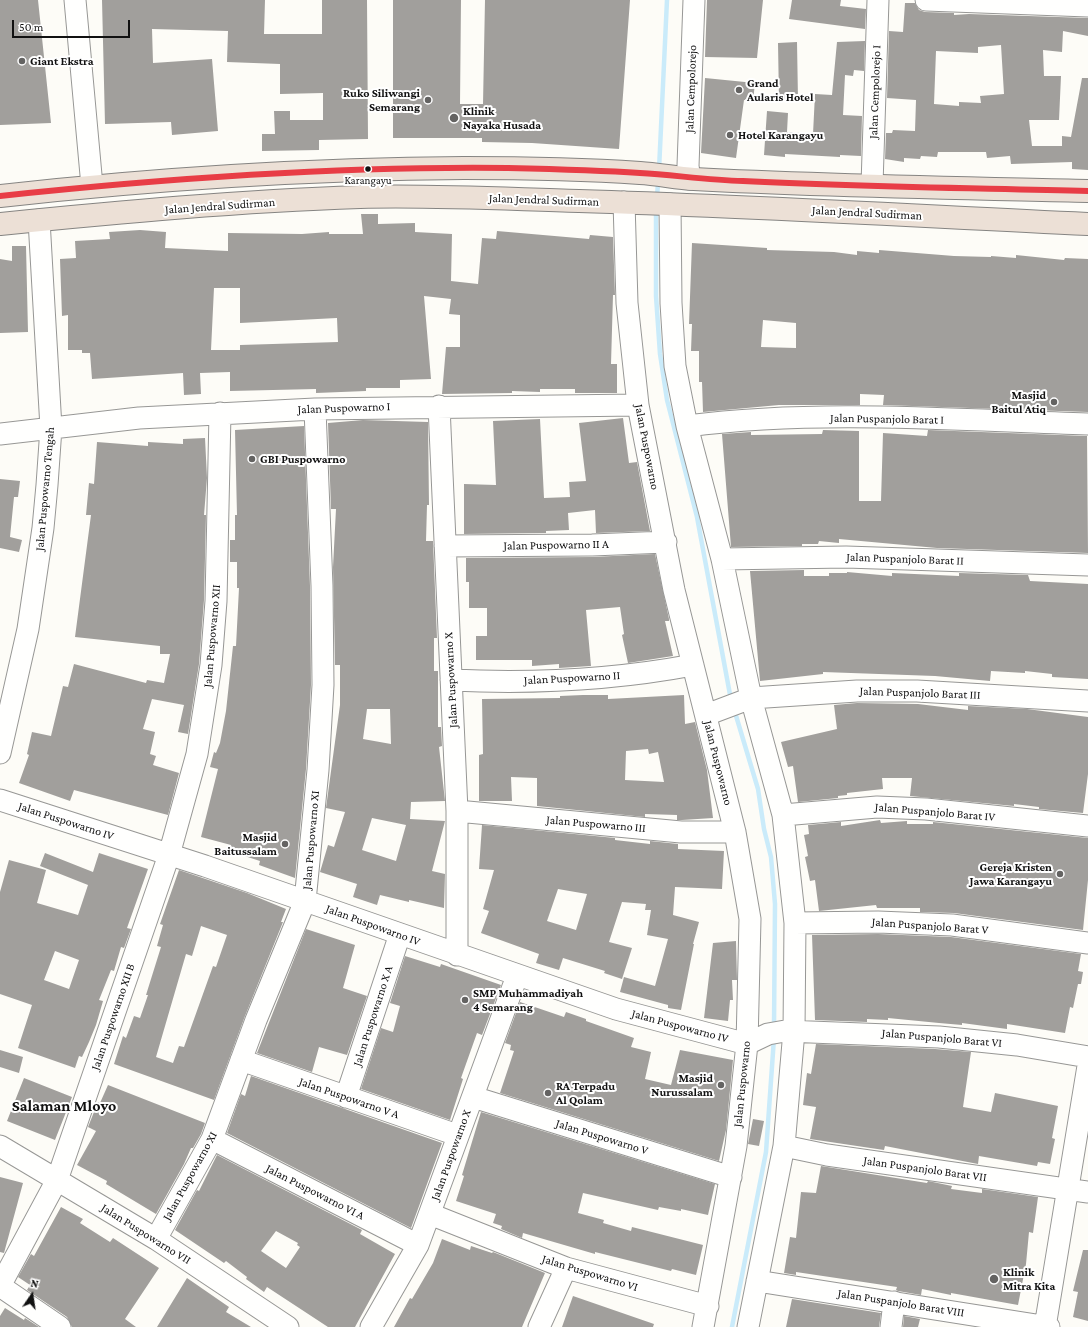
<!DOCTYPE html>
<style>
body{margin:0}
#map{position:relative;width:1088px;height:1327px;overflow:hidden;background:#fdfcf7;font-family:"Crimson Pro",serif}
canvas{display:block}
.north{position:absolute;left:12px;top:1275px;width:40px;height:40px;-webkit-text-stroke:3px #fff;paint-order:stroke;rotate:13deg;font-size:11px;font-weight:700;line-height:16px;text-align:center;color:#111}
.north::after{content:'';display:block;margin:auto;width:14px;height:18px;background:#111;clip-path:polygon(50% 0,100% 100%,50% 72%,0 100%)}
.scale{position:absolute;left:12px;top:20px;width:118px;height:18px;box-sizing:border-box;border:2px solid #111;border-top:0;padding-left:5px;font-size:12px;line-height:14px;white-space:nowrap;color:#111;-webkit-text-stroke:3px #fff;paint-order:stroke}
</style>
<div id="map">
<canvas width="1088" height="1327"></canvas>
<div class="north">N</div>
<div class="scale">50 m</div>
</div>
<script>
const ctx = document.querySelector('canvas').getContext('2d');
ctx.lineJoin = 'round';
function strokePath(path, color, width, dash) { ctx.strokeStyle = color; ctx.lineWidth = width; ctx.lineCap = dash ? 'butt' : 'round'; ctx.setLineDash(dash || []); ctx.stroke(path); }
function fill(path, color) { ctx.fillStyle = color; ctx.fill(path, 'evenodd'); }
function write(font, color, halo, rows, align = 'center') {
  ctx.font = font + ' "Crimson Pro",serif'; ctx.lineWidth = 4; ctx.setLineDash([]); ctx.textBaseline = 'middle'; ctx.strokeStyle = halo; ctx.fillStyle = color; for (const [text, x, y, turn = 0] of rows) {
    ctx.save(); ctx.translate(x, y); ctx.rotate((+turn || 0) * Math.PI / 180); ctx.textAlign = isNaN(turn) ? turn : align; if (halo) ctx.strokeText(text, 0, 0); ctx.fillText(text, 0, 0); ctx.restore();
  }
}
strokePath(new Path2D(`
 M659 170 667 0
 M657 198 658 182
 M656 209V296L660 354 667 400 697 517 731 700
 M734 709 758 789 764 829 771 857 775 904 774 1027
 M732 1327 766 1152 774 1038`), '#caebfa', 4.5);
fill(new Path2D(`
 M0 0H38L51 123 0 125Z
 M102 0H265L264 34H322V0H367L368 139 319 140V150L262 151V134H275L274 111H290V120H323V93L280 94V64L227 62 228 31 152 29 153 63 212 59 218 131 172 135 171 122 105 124Z
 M393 0H461L460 104H483L485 0H630L619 149 532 143 482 142V138H393Z
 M707 0H763L757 58 705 57Z
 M792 0H841L840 6 866 9 865 29 789 19Z
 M905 3H915L919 10 925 12 954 13V15L969 14 1088 18V36L1063 31 1062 52 1043 50 1044 76H1061L1059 120H1029L1032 146H1062V136L1071 137 1082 78H1088V170L1072 169V162L1011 164 1010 156 987 158 986 152H938L937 157 921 156 920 159 904 158V162L885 159 886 133H892L893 130 915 131 916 100 887 98 889 31 903 32ZM1001 45 1004 94 980 96 981 103 959 102V106L934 104 936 51 978 53V47Z
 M865 41 864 71 854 70 853 76 845 75 843 115 862 116 861 156 840 155V157L785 154V157L764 155 767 111 788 113 787 132 813 134 815 94 832 95 837 42Z
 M797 42 798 100H779L778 43Z
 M705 78 755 83 753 101 744 100 736 158 701 153Z
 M361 214H378V224L415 223V232L452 234 451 281 478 284 482 238 496 239 497 231 589 239 590 235 613 237 615 295H613L611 364H617V393H575V389H540V392L512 391V393L442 394 446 347H460V315L449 314 451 299 424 296 431 379 400 380V388H366V391L316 393V389L230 391V372L200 373 201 394 184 395 183 373 92 379 90 353H82V350H68V315L62 316 60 259 76 258 75 241 110 239 109 232 140 230 166 232 165 248 228 251V233L302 234 329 232V234H363ZM214 288H240V323L337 318 338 342 240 345V350H211Z
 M692 243 767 248V250L834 252 857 255V251L879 253V250L954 256 991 257V256L1016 258V255L1064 260 1065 258 1088 259V412L883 405 884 395 860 394V405H779L703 412 702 382H699V351H691L692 324H689ZM763 320 796 323V348L761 347Z
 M12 246H26L28 332 0 333V259L12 261Z
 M623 418 629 463 637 462 650 531 596 533 595 510 568 513 569 530 546 531V533L464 534V484L496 485 493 421 540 419 544 498 570 497 569 482 586 481 579 423Z
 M363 420 428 422 429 505H427L426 541H433L437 638H434V671H438V727H441L442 746 439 747 445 801 411 802 410 819 445 821 432 871 445 874 444 908 409 900V902L380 895 377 905 353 897 357 884 320 872 328 845 334 847 345 812 326 808 340 705V665H335L333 567 336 509H331L328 423ZM367 709H390L391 744 363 739ZM372 818 406 825 396 861 362 850Z
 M304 426 310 586 311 685 306 769 295 878 259 865 260 861 229 851 231 845 201 837 218 769 210 767 214 752 216 753 220 743 226 711 233 646H236L239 588H237V562H230V540H235V515H237L235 430Z
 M823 430 859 431V501H881L883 433 927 436 928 430 1087 436 1088 553 937 548 839 539V543L819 541 818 544H802V546L731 547 722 434 751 432V435L822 434Z
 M205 438 207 478 204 515H206L204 600 199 664 188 734 178 732 184 705 152 699 143 729 155 732 150 754 156 756 153 765 179 773 168 815 74 790 70 801 19 783 29 755 27 754 32 732 51 736 63 686 68 687 74 664 146 683 147 680 164 683 170 654H160V646L75 637 91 515H86L89 483 94 484 97 442 148 446V442L183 444V439Z
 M0 479 20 481 18 497H14L10 537 22 540 19 552 0 548Z
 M655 554 669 619V621H665L673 656 628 663 622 635 624 634 620 607 586 610 591 666 559 668V664L532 666V660H476V636H487V608H469V582H466V558L592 557Z
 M804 570V576H829V573H847V572L892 576V573L959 576V573L1028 575 1030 581 1088 584V679L1052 677V674L1025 671V673L991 671 990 681 935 676 823 672V674L760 681 750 571Z
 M583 695H608V699L684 695 685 724 695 722 707 770 713 818 682 820H677V815L645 814V817L537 806V778L511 777 512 801H479V755L483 754 482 699 560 698V696ZM648 749 649 754 658 752 664 782 625 780 626 751Z
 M857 703 918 704 968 710V706L1027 709 1088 717V774L1083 813 1039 809V807L1014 804V806L910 796 912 778H882L883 789 847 793V795L838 796V798L798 802 793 766 788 767 781 742 837 729 834 705Z
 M880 820 881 823 907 821V824H933V822L1088 838V880L1083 930 954 913 920 912V908H877L876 905 819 911 815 880 810 881 805 857 808 856 804 835 809 834 808 825 841 822V826Z
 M482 825 605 837 615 838V840L650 844V841L678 844V849L724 851 722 889 675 887 673 915 699 922 693 944H694L681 1010 668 1008V1005L620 992 624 977 655 986 668 939 647 935 651 910H645L646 904 622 902 609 942 632 948 622 979 604 973 605 971 563 958 559 970 536 963 539 954 481 933 489 911 483 909 494 870 479 869ZM558 889 587 894 576 930 547 921Z
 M45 853 93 872 99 853 148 869 127 928 131 929 124 948 121 947 114 971 111 970 99 1000 103 1001 96 1025 89 1042 82 1057 79 1056 75 1068 18 1048 32 1005 0 994V892L9 860 46 870 37 903 78 915 88 885 40 866ZM55 951 79 960 69 989 44 980Z
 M179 870 247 893 286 909 281 922H283L245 1016 214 1100 114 1064 123 1036 126 1038 134 1016 140 1018 148 995H146L161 947 157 946 163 925 160 924ZM201 926 227 935 216 967 213 966 184 1047 179 1046 173 1063 156 1057 186 954 192 956Z
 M306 929 355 945 343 988 367 996 347 1055 319 1047 312 1072 257 1053Z
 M878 934 951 937 1081 954 1078 971 1083 972 1081 984H1078L1073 1008 1070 1007 1065 1033 1007 1024V1029L962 1023V1025L939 1023 888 1018V1020L867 1019V1022L815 1020 812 935Z
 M736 941 737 980H732L733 1000H730L728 1021 704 1018 713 943Z
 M405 956 440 967 441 964 501 985 482 1035 477 1033 461 1078 463 1079 450 1120 361 1089 381 1028 393 1032 400 1006 390 1003Z
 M520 1002 564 1017 566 1012 586 1019V1021L634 1038 631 1047 651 1052 645 1079 671 1085 680 1050 733 1060 726 1130 719 1161 500 1093 514 1051 510 1050 511 1045 505 1043Z
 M816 1044 935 1049 971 1052 963 1107 991 1112 995 1093 1058 1106 1052 1138 1055 1139 1050 1164 1038 1162 1037 1166 979 1156 978 1164 885 1146 884 1150 810 1139 816 1107 803 1105 807 1073 811 1074Z
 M0 1050 23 1057 19 1073 0 1067Z
 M251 1076 442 1143 411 1228 227 1133 241 1094 245 1096Z
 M24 1078 72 1097 55 1140 7 1121Z
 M108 1085 205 1123 201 1134 193 1148H191L184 1164 156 1214 106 1184 107 1181 77 1165 96 1131 88 1127 98 1102 100 1103Z
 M481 1112 715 1184 708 1215 681 1209V1211L659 1207 658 1210 583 1193 578 1213 604 1220 603 1223 631 1231 632 1227 703 1245 696 1275 672 1269 671 1271 595 1252V1254L523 1233 522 1238 501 1229 502 1226 493 1223 496 1214 456 1201 464 1176 462 1175Z
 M753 1119 764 1121 759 1146 748 1144Z
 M217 1155 362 1230 360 1234 395 1254 355 1327H328L267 1287 264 1292 246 1279 247 1277 226 1261 224 1263 175 1230 197 1190 199 1191ZM276 1231 298 1243 297 1245 300 1247 286 1268 261 1251Z
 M821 1166 927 1183 928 1181 952 1186 951 1189 982 1193V1189L1038 1197 1033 1233 1029 1232 1026 1264 1018 1305 951 1293V1295L922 1289 921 1295 898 1291 896 1290 897 1287 796 1272V1275L784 1273 790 1237 796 1238 801 1192 816 1193Z
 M0 1177 23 1183 4 1253 0 1252Z
 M61 1207 83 1219 80 1223 110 1242 113 1238 159 1268 125 1319 136 1327H72L67 1317 27 1290 30 1285 18 1277 31 1254 34 1256Z
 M442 1239 470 1250 471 1246 492 1253 493 1252 545 1273 522 1327H394L410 1298 412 1299 433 1263Z
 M1083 1250H1088V1321L1073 1317 1078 1292 1073 1291Z
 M187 1278 229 1307 226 1312 251 1327H157Z
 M573 1296 654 1324 653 1327H562Z
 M792 1299 881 1313 879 1327H786Z
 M5 1308 24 1320 25 1318 39 1327H0V1316Z
 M904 1316 920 1319 918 1327H903Z`), '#a19f9c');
const minor = new Path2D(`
 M75 0 92 186
 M926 0 1088 6
 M690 179 688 166 694 0
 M872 185 878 0
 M624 202 627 303 638 405 674 590 735 832 750 919 747 1044 736 1146 703 1327
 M670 204 671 303 675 366 687 426 722 559 751 698 783 815 795 923 794 1031 784 1146 748 1327
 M439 406 457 811V955
 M687 426C820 409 955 420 1088 424
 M0 434 139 418 315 409 638 405
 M445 546 592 545 666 542
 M722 559 846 557 1088 565
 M451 680C532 684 613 680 693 665
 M706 715 751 698 857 691H917L1088 701
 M0 753 28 629 43 528 47 485 51 428 39 220
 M0 800 205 866 616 1009 747 1044 768 1034 785 1031 939 1037 1017 1045 1088 1057
 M457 811 681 832H735
 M783 815 877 807 926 809 1088 826
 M795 923 878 922 952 925 1088 943
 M241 1060 457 1135
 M346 1097 400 934
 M473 1097 731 1177
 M212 1139 418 1245
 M0 1146 156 1239 288 1327
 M784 1146 827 1155 1088 1192
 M430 1214 566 1268 708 1306
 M156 1239 212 1139 256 1020 305 901 318 770 323 685 322 586 315 409
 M757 1281 1049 1327
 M0 1286 57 1180 169 855 197 754 211 665 216 601 220 413
 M0 1286 60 1327
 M371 1327 418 1245 517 976
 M539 1327 566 1268
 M891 1327 894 1302
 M1045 1327 1088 1066`);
const highway = new Path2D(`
 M0 196C154 179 309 169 464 168 522 168 582 169 640 173 658 174 676 178 694 179 825 186 957 188 1088 191
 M0 224C120 212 240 201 360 197 433 195 506 199 579 201 749 206 918 216 1088 224`);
strokePath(minor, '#979795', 23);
strokePath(highway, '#858482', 24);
strokePath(minor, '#fffffe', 21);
strokePath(highway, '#ece0d6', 22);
strokePath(new Path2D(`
 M0 196C169 178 338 166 508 168 552 169 596 170 640 173 674 175 708 180 743 181 858 187 973 188 1088 191`), '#e83d46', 6);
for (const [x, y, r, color] of [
 [22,61,4,"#646362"],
 [739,90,4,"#646362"],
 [428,100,4,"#646362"],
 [454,118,5,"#646362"],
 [730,135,4,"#646362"],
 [368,169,3.5,"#111"],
 [1054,402,4,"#646362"],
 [252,459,4,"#646362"],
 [285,844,4,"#646362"],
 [1060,874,4,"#646362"],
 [465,1000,4,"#646362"],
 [721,1085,4,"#646362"],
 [548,1093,4,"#646362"],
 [994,1279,5,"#646362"]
]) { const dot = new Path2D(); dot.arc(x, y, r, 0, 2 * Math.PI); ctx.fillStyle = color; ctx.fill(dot); strokePath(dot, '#fff', 1.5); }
write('11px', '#111', '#fff', [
 ["Karangayu",368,181]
]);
write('bold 12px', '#111', '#fff', [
 ["Giant Ekstra",30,61],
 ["Grand",747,83],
 ["Aularis Hotel",747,97],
 ["Ruko Siliwangi",420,93,"right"],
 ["Semarang",420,107,"right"],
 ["Klinik",463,111],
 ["Nayaka Husada",463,125],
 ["Hotel Karangayu",738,135],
 ["Masjid",1046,395,"right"],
 ["Baitul Atiq",1046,409,"right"],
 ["GBI Puspowarno",260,459],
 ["Masjid",277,837,"right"],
 ["Baitussalam",277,851,"right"],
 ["Gereja Kristen",1052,867,"right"],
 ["Jawa Karangayu",1052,881,"right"],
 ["SMP Muhammadiyah",473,993],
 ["4 Semarang",473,1007],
 ["Masjid",713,1078,"right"],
 ["Nurussalam",713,1092,"right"],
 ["RA Terpadu",556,1086],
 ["Al Qolam",556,1100],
 ["Klinik",1003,1272],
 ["Mitra Kita",1003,1286]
], 'left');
write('12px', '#111', '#fff', [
 ["Jalan Cempolorejo",691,89,-88],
 ["Jalan Cempolorejo I",875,92,-88],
 ["Jalan Jendral Sudirman",544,200,2],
 ["Jalan Jendral Sudirman",220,206,-4],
 ["Jalan Jendral Sudirman",867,213,3],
 ["Jalan Puspowarno I",344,408,-2],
 ["Jalan Puspanjolo Barat I",887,419,1],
 ["Jalan Puspowarno",647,447,79],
 ["Jalan Puspowarno Tengah",45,489,-85],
 ["Jalan Puspowarno II A",556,545,-1],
 ["Jalan Puspanjolo Barat II",905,559,2],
 ["Jalan Puspowarno XII",212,636,-85],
 ["Jalan Puspowarno II",572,678,-3],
 ["Jalan Puspowarno X",451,680,-93],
 ["Jalan Puspanjolo Barat III",920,693,2],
 ["Jalan Puspowarno",718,763,76],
 ["Jalan Puspanjolo Barat IV",935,812,5],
 ["Jalan Puspowarno IV",66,821,18],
 ["Jalan Puspowarno III",596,824,5],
 ["Jalan Puspowarno XI",311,840,-85],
 ["Jalan Puspowarno IV",373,925,20],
 ["Jalan Puspanjolo Barat V",930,926,4],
 ["Jalan Puspowarno X A",373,1016,-72],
 ["Jalan Puspowarno XII B",113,1017,-71],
 ["Jalan Puspowarno IV",680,1026,15],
 ["Jalan Puspanjolo Barat VI",942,1038,5],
 ["Jalan Puspowarno",742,1084,-84],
 ["Jalan Puspowarno V A",349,1098,19],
 ["Jalan Puspowarno V",602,1137,17],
 ["Jalan Puspowarno X",451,1155,-70],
 ["Jalan Puspanjolo Barat VII",925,1169,8],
 ["Jalan Puspowarno XI",190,1176,-61],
 ["Jalan Puspowarno VI A",315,1192,27],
 ["Jalan Puspowarno VII",146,1234,32],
 ["Jalan Puspowarno VI",590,1273,17],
 ["Jalan Puspanjolo Barat VIII",901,1303,9]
]);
write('bold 16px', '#111', '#fff', [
 ["Salaman Mloyo",64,1106]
]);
</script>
